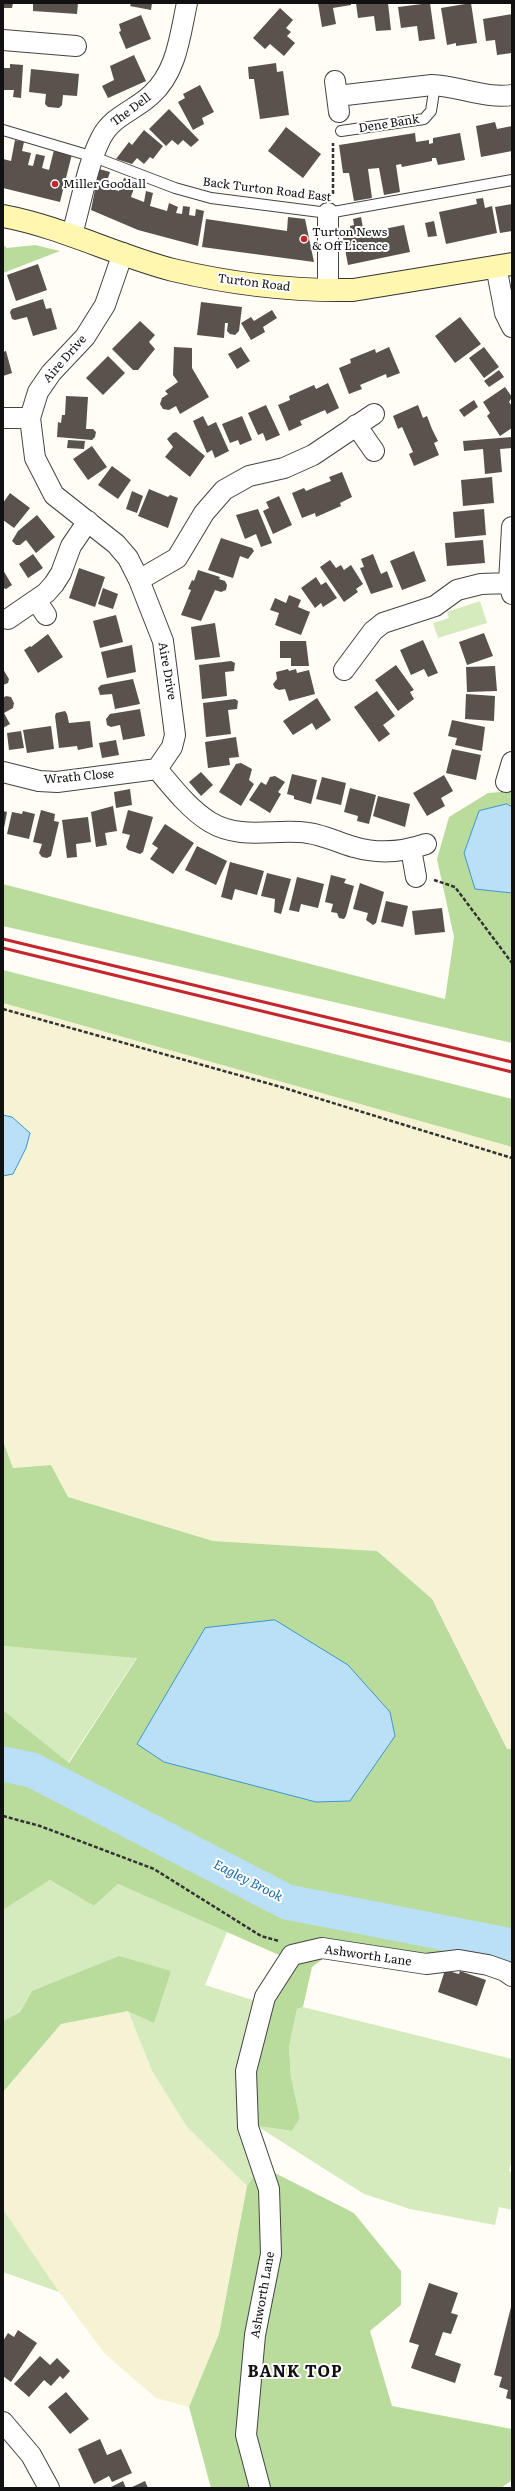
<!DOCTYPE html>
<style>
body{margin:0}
#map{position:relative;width:515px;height:2491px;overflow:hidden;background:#fffdf5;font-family:Literata,serif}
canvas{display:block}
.frame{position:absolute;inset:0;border:4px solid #111;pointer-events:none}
</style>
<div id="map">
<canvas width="515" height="2491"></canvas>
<div class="frame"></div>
</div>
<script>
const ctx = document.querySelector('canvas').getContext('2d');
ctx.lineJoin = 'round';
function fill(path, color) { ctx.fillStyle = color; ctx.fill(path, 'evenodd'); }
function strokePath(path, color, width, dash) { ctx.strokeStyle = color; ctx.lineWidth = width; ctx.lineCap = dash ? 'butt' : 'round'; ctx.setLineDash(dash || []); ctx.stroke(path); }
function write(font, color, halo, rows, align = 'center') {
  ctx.font = font + ' Literata,serif'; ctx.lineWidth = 4; ctx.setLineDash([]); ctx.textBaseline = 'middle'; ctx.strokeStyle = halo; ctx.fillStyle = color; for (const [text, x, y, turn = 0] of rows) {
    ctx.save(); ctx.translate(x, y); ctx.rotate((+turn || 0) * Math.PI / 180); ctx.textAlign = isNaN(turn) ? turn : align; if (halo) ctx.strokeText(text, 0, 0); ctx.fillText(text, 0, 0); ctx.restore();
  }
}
fill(new Path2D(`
 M3 1003 512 1147V1749H507L377 1551 213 1541 67 1497 51 1465 13 1468 3 1441Z
 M128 2011 152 2071 187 2127 247 2186 219 2334 189 2407 156 2398 105 2354 59 2292 3 2209V2092L61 2024Z`), '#f6f3d4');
fill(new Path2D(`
 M480 601 487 623 438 638 433 623 449 618 447 612Z
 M3 1646 137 1657 68 1763 3 1710Z
 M50 1880 94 1906 118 1884 227 1932 205 1985 259 2002 240 2130 254 2177 247 2186 187 2127 152 2071 128 2011 171 1972 32 1991 20 2012 3 2021V1910Z
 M303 2007 512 2059V2159L509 2171 512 2172V2210L499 2207 495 2225 410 2209 364 2194 257 2126 292 2131 300 2118 291 2077 289 2047 297 2009Z
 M3 2209 59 2292 3 2272Z`), '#d5ebbd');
fill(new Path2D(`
 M3 245 7 248 35 245 60 251 3 273Z
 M512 791V1043L3 926V884L445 999 454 937 437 859 449 817 488 793Z
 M3 970 512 1099V1147L3 1003Z
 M3 1441 13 1468 51 1465 68 1497 213 1541 377 1551 432 1599 507 1749H512V1946L495 1943 426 1964 279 1955 118 1884 94 1906 50 1880 3 1910V1764L19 1767 3 1763V1710L69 1763 137 1658 3 1646Z
 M328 1955 312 1967 303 2007 297 2009 289 2047 291 2077 300 2118 292 2131 257 2126C256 2112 255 2097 256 2083 259 2042 273 2000 290 1964Z
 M119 1956 171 1971 154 2023 128 2011 61 2024 3 2092V2021L20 2012 32 1991Z
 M261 2166 354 2213 401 2271V2305L370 2331 392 2406 512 2429V2480L501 2488H211L189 2407 219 2334 247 2186Z`), '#b9dc9c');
const water = new Path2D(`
 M507 804 512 807V893L475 889 464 853 479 811Z
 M3 1115 12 1117 30 1133 26 1148 13 1174 3 1176Z
 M275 1620 348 1665 390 1712 395 1736 350 1801 316 1802 164 1762 137 1744 205 1628Z`);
fill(water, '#b9e0f7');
strokePath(water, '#3f96cf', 1);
strokePath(new Path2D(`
 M3 1764 32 1770 287 1902 512 1946`), '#b9e0f7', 35);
fill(new Path2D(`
 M3 3H13L12 8H3Z
 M33 3H78L77 14 33 11Z
 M131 3H152L151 10 130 6Z
 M318 3H351V5L333 8 336 24 322 27Z
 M356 3H388L391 30 376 31 374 16 358 18Z
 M430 3 435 39 419 41 417 26 401 28 398 7Z
 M471 3 477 43 456 46V43L447 45 441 8Z
 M280 8 293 20 286 28 291 32 287 36 295 43 284 56 270 44 265 49 253 38Z
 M512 14V53L497 55 495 40 486 41 483 19Z
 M141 15 151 39 126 49 119 32 121 31 119 24Z
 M134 55 146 81 108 98 102 86 114 80 110 66Z
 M276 63 277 72 283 71 289 115 260 119 254 79H249L248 67Z
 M10 64 23 65 21 98 13 97 14 90H3V68H10Z
 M31 69 79 74 77 96 63 95 62 105 59 108 48 107 45 104 46 94 29 92Z
 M200 85 214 112 202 118 204 124 193 130 178 102 185 98 183 94Z
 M169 109 199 140 191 147 183 140 178 145 172 140 166 146 149 129Z
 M495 122 497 129 512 126V151L481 157 476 126Z
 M286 127 321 154 303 178 268 151Z
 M144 130 163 146 153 159 150 157 144 164 137 158 132 164 116 159 129 142 132 145Z
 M415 133 416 142 429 140V144L433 143V138L460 133 465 160 438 165 436 158H432V161L402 167 401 164 396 165 400 192 384 195 379 168 368 169 372 198 354 201 349 173H343L339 145Z
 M15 140 24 142 22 151 31 153 28 165 33 166 36 154 45 156 42 168 49 170 54 150 72 154 60 202 3 188V159L11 161Z
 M99 169 110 172 105 187 119 191 124 178 136 182 131 197 144 202 146 191 153 193 150 206 167 211 169 203 178 207 176 213 182 214 183 206 190 207 189 215 195 216 196 209 204 211 198 246 138 230 91 210Z
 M483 198 485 208 492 206 497 233 446 244 439 212 477 204 476 199Z
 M512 204V231L500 233 495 207Z
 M288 217 305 219 314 262 202 247 206 219 287 231Z
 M361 217 364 233 404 225 410 252 348 265 343 238 352 236 350 226 354 225 353 219Z
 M434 221 437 236 428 237 425 223Z
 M38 264 47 290 16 301 7 275Z
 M43 299 46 309 51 308 57 329 33 336 27 317 15 320 12 319 10 312 12 309Z
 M201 302 242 307 239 331 235 335 230 334 227 331 228 323H225L224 338 197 335Z
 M272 310 277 318 263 327 265 332 251 340 241 323 251 317 254 321Z
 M460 317 481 344 455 363 435 336Z
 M140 321 155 335 149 342 155 349 138 370H133L112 349Z
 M174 347 192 348V368L209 397 180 414 176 406 169 410 163 409 160 404 162 398 168 394 165 391 178 382 173 375Z
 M241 347 250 361 237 369 228 354Z
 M389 347 400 373 387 378 386 374 360 385 362 389 349 394 339 368 351 363 350 359 375 349 376 353Z
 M484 347 499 367 484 378 469 358Z
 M6 351 12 373 3 376V352Z
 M108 356 125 373 103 395 86 378Z
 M499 370 504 377 489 387 484 381Z
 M328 383 339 408 327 414 325 410 300 421 302 425 289 431 278 405 290 400 289 396 314 385 316 389Z
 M505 387 512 397 509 402 512 406V428L500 436 487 416 490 413 483 402Z
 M66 396 88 397 86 429H93L96 432 95 437 92 440 57 437 58 422 61 423 62 415H65Z
 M474 400 478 407 464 417 459 410Z
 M266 405 280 435 266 441 263 433 258 435 248 413Z
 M418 405 423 418 427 416 432 429 438 441 434 443 439 455 414 466 409 454 413 452 402 427 398 429 393 416Z
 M203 416 208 426 216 422 229 451 215 458 212 450 207 453 193 421Z
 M242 416 252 440 240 445 238 440 230 443 222 424Z
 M176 432 205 456 190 477 165 457 173 447 167 439 173 433Z
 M512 437V448L500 449 502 472 485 474 483 449 464 451 463 441Z
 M68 440 85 441 84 449 67 448Z
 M92 446 107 467 88 480 73 459Z
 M112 466 131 480 118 499 98 485Z
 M342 472 352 497 340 503 341 506 316 517 315 513 302 518 292 493 304 488 306 491 318 486 331 481 329 477Z
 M492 477 494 503 463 506 461 480Z
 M149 489 168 497 170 495 178 498 168 528 138 516Z
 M132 491 143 496 137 513 126 509Z
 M10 493 30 508 14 528 3 520V503Z
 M279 496 292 525 273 534 263 511 269 508 266 502Z
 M258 509 272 543 261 547 256 534 245 539 236 515Z
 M484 509 486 535 455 538 453 512Z
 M37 515 55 537 36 553 26 540 20 545H16L12 541 18 531Z
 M221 538 252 548 254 551 248 559 240 556 233 578 208 570Z
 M483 540 485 563 447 566 445 543Z
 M414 551 426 581 402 590 390 561Z
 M33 554 43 568 28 578 19 564Z
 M373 554 381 574 387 571 393 587 371 594 360 568 364 567 361 559Z
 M330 560 336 568 341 565 344 570 351 565 363 584 356 589 358 592 344 602 320 567Z
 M79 568 105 577 95 607 69 598Z
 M3 570 12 585 6 589 3 588Z
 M198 570 220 577 219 579 225 581 227 585 226 590 221 592 215 590 201 621 181 615 191 590 188 589 192 580 194 581Z
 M316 577 321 585 326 582 337 598 323 607 321 603 315 608 301 588Z
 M103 588 118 594 113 609 98 604Z
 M289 595 301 600 298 607 310 612 301 635 275 625 279 613 270 610 275 598 286 603Z
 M116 615 123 642 100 648 93 621Z
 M215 623 220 657 195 660 191 627Z
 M484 633 493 656 467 665 459 642Z
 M48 634 63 657 38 673 24 650 30 646 31 647Z
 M423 640 438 673 428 677 424 669 411 675 400 650Z
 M280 641H306L309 666H291V658H280Z
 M132 645 136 672 107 678 101 652Z
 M231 661 235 663 234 671 225 672 227 696 202 699 199 665Z
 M396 665 414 690 410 692 414 699 398 711 375 680Z
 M495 666 497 691 467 692 466 667Z
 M3 669 9 679 8 683 3 685Z
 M288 669 289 671 296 669 297 673 309 670 315 694 289 701 285 689 279 690 275 688 273 684 277 679 276 672Z
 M133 679 140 704 115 709 112 694 100 695 98 688 101 685Z
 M377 691 395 716 383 725 390 734 379 742 354 707Z
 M466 694 495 696 494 721 465 719Z
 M6 696 11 697 14 703 13 708 4 713 10 724 3 728V698Z
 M317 698 331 720 316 730 312 723 293 735 283 721Z
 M235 699 238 701 237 709 228 710 231 734 206 737 203 703Z
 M140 709 145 736 123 740 120 725 111 727 107 725 106 719 110 714Z
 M65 711 67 714 69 723 90 721 93 747 78 750 77 746 59 748 55 716 56 713Z
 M452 720 485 727 482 751 455 745 457 738 448 736Z
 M51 726 54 749 27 753 23 730Z
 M21 731 24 748 9 750 7 733Z
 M236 737 239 757 229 758 230 765 208 768 205 742Z
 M116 740 119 755 102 758 99 743Z
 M452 749 481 755 476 780 446 773Z
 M241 763 252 769 249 780 254 784 241 806 219 792 236 764Z
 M201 772 213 785 201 796 189 782Z
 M292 774 317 780 311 804 294 799V796L287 794Z
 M444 775 453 791 441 798 445 806 427 816 413 793Z
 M275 776 285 782 278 792 281 794 270 813 249 800 261 782 266 785 270 777Z
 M322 777 346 783 341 805 316 799Z
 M350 788 376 795 369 824 357 821 358 816 344 812Z
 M130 789 132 805 116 808 114 792Z
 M378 796 410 804 405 827 373 816Z
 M113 806 117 831 105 833 107 845 96 847 91 812Z
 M41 810 55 814 54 821 59 822 51 856 47 858 42 857 39 853 42 844 33 842Z
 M128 810 153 817 143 852 140 854 128 850 126 847 130 835 122 833Z
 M3 811 7 812 4 828H3Z
 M23 811 35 814 29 839 7 834 12 812 22 814Z
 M88 817 91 842 76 844 77 857 67 858 62 820Z
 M165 824 194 843 173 874 150 859 158 848 152 844Z
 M197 846 227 861 216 885 185 870Z
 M230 862 264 871 257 895 235 889 232 900 221 897Z
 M267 873 291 879 281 914 274 912 275 899 261 896Z
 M331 875 346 879 344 883 354 886 346 916 344 919 339 918 337 913 331 912 333 904 325 902Z
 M297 877 324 884 318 908 301 904 299 912 289 910Z
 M360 883 384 892 376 923 373 925 366 920 368 913 353 909Z
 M386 901 408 906 403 927 381 922Z
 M442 908 445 932 415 935 412 911Z
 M445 1970 459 1974 460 1971 486 1980 477 2006 438 1992Z
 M429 2283 458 2293 451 2313 458 2315 451 2334 443 2332 435 2355 461 2364 455 2383 411 2368 419 2345 409 2342Z
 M511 2307H512V2400L506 2398 508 2390 499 2387 502 2377 494 2375Z
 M18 2330 37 2343 11 2382 3 2376V2341L8 2333 14 2337Z
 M40 2356 50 2365 57 2358 70 2371 63 2379 60 2376 51 2386 44 2380 29 2397 14 2384Z
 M66 2392 89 2419 70 2434 48 2407Z
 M100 2439 107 2455 121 2449 132 2473 112 2482 109 2476 94 2484 78 2449Z
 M123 2481 126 2488H109Z
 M145 2481 148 2488H130Z`), '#5a524d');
const lane = new Path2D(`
 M3 130 94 157 175 188 211 198 328 213 512 180
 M341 131 424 119 431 111 435 85`);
const street = new Path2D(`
 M3 40 76 46
 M335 81 339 112
 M337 96 432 85C458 86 486 99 512 95
 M328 213V290
 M72 234C81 204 87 165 101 138 112 116 134 111 151 95 177 72 180 35 187 3
 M123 253 105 305 85 337 51 373 38 392 30 418 35 458 54 495 116 544 128 558 139 580 163 641 175 735 172 747 157 769
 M496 266 505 313 512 327
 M3 418H30
 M356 425 374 451
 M139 580 177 558 204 513 224 490 249 476 284 468 313 455 374 414
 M512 594 509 583 512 527
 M36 600 46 615
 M8 619 46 593 54 584 61 573 71 546 88 521
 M344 670 373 631 383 623 435 606 457 590 481 584 509 583
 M157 769C173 788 189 809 210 822 242 841 275 828 308 833 324 835 339 843 354 847 378 854 403 852 426 844
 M3 772 39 781 57 782 157 769
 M506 782 512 762
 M411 849 416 877
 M3 2422 31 2455 49 2488
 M260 2488 246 2435 255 2335 271 2254 269 2189 248 2127 246 2071 265 1997 292 1955 322 1948 426 1964 459 1960 488 1965 505 1971 512 1976`);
const secondary = new Path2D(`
 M3 216C62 227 115 255 173 270 232 284 293 291 353 290L512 264`);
strokePath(lane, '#444', 12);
strokePath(street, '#444', 22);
strokePath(secondary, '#333', 24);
strokePath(new Path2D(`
 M333 194V143
 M434 880 455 887 512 963
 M3 1009 281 1087 512 1158
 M3 1816 40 1826 154 1869 261 1936 279 1941`), '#333', 2.5, [4, 2]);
strokePath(lane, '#fff', 10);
strokePath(street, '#fff', 20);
strokePath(secondary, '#fff6b0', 22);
strokePath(new Path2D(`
 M3 939 512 1062
 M3 948 512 1072`), '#c4262e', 3);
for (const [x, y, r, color] of [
 [55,184,4,"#c4262e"],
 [304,239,4,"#c4262e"]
]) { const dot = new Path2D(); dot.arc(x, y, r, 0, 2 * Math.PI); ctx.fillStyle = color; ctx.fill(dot); strokePath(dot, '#fff', 1.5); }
write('12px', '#111', '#fff', [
 ["The Dell",131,110,-37],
 ["Dene Bank",389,124,-9],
 ["Back Turton Road East",267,190,7],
 ["Turton Road",254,283,7],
 ["Aire Drive",65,359,-49],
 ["Aire Drive",167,671,80],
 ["Wrath Close",79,777,-5],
 ["Ashworth Lane",368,1956,8],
 ["Ashworth Lane",263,2295,-80]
]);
write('12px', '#111', '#fff', [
 ["Miller Goodall",63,184],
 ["Turton News",312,232],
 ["& Off Licence",312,246]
], 'left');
write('italic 13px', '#1768a6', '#fff', [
 ["Eagley Brook",248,1881,27]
]);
ctx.letterSpacing = '1px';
write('bold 16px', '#111', '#fff', [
 ["BANK TOP",295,2372]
]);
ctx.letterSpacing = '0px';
</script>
